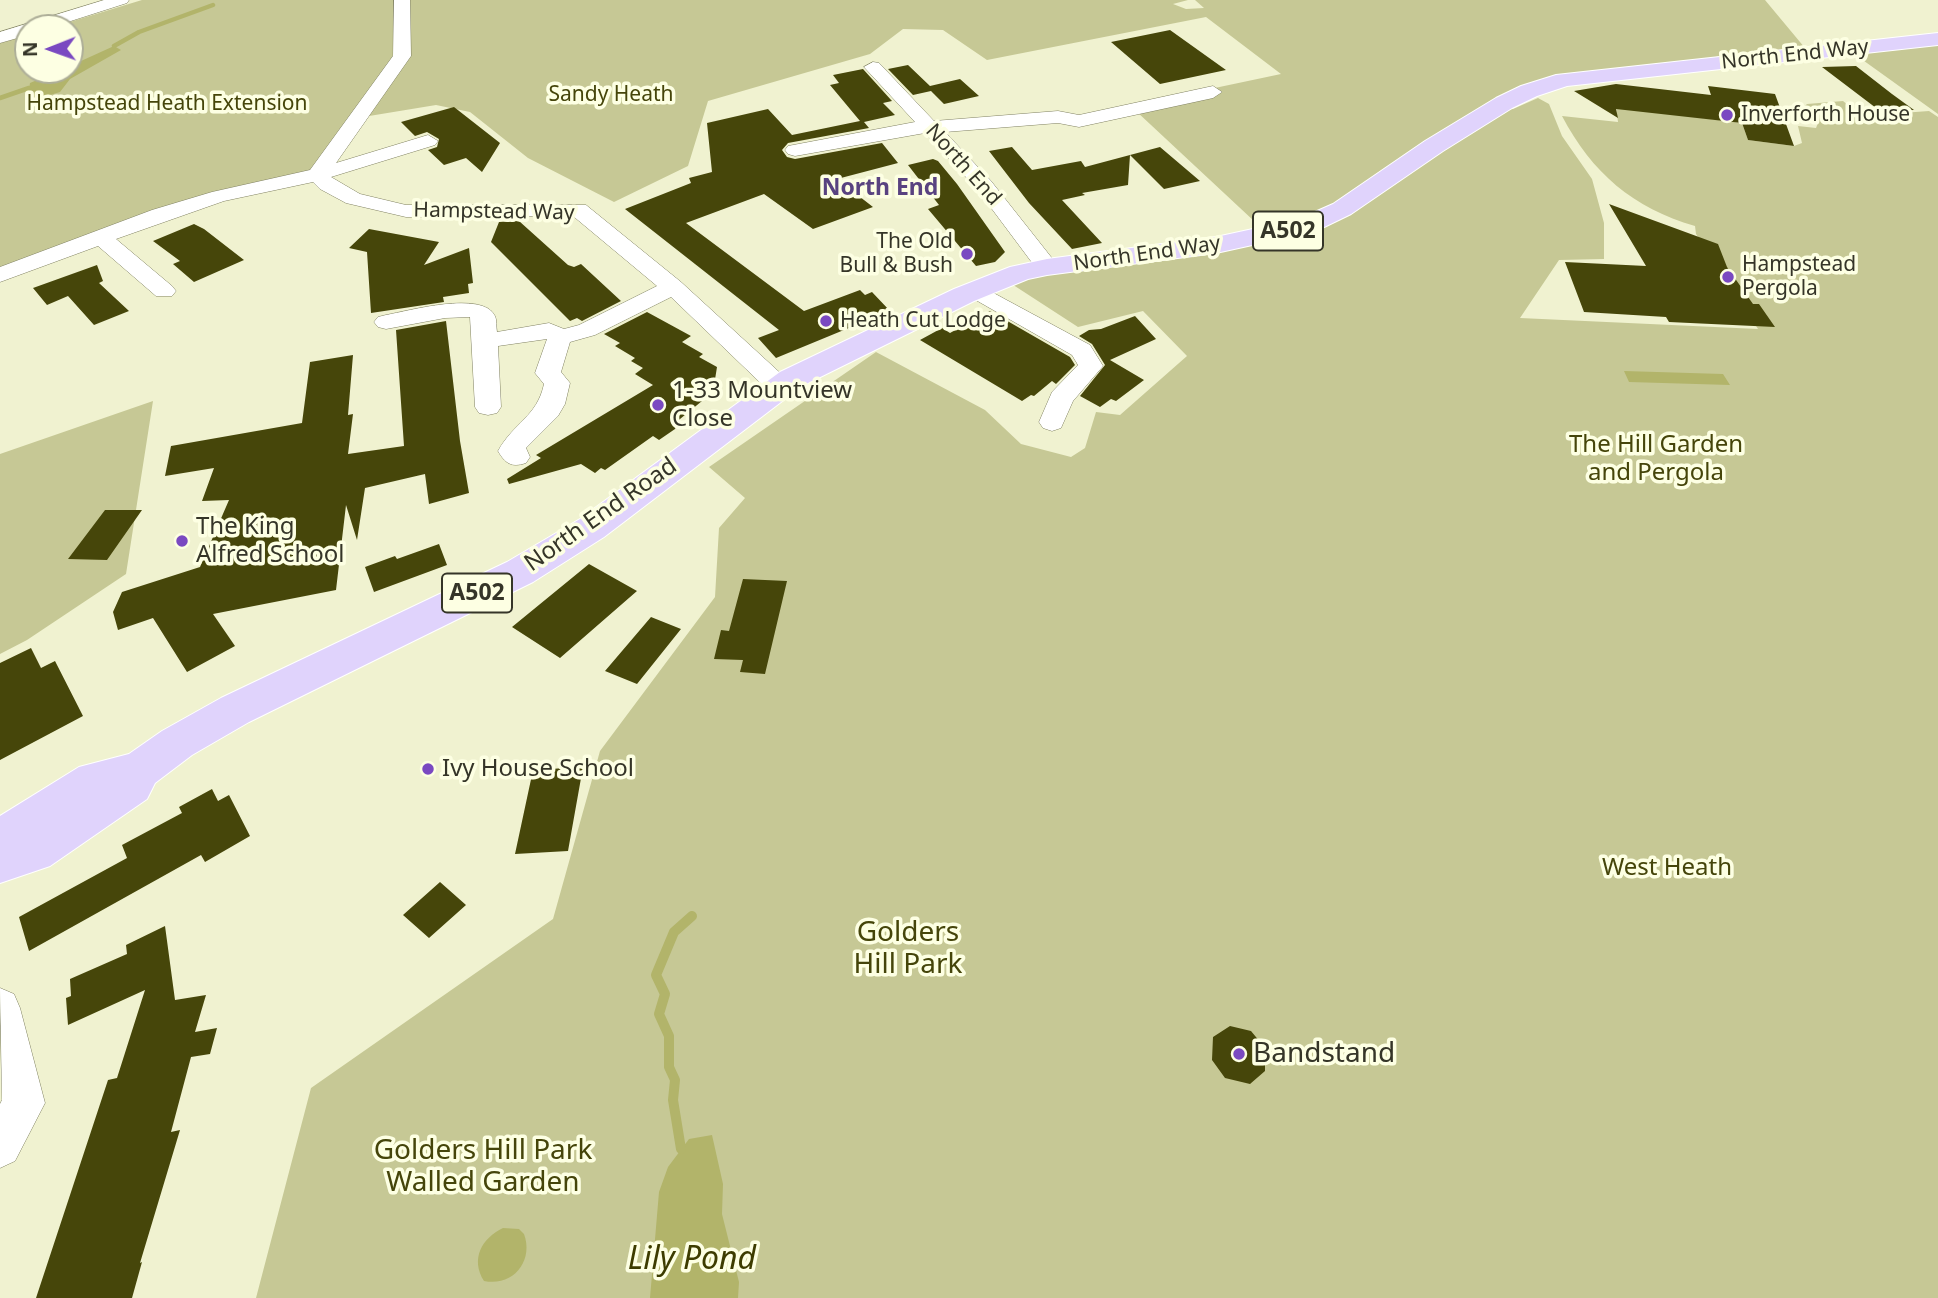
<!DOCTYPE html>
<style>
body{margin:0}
#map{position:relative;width:1938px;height:1298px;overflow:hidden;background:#f0f2d0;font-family:"Noto Sans",sans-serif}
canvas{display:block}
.north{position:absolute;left:14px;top:14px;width:70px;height:70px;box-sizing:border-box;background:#fdffe3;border:2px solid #adae98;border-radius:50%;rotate:269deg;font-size:19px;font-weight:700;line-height:28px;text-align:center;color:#353528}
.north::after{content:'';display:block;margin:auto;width:24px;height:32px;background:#7a49c1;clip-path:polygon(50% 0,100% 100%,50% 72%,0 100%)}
</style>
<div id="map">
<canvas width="1938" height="1298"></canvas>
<div class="north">N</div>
</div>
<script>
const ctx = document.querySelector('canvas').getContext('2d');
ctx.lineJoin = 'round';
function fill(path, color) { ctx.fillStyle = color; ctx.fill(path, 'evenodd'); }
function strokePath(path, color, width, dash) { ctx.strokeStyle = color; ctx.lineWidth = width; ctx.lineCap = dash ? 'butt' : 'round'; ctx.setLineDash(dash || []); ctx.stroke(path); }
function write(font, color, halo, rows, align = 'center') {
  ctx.font = font + ' "Noto Sans",sans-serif'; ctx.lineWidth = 7; ctx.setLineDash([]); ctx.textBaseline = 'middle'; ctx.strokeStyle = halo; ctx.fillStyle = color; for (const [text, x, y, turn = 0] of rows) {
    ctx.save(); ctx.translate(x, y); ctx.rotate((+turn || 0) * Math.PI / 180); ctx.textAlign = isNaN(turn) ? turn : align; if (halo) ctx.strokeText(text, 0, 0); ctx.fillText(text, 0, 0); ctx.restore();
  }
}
fill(new Path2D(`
 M142 0H1188L1173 4 1186 9 1204 8 1195 0H1765L1805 48 1729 55 1595 75 1493 111 1513 109 1538 98 1549 104 1562 136 1592 179 1604 223V259L1559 260 1520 318 1758 329 1696 234 1695 226C1633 208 1592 173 1562 116L1618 122 1616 107 1742 123 1748 140 1794 146 1802 143 1798 126 1816 128 1818 123 1811 116 1795 115 1807 104 1843 101 1861 116 1929 111 1938 117V1298H256L311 1088 553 919 600 751 715 597 719 528 745 498 709 467 876 352 985 410 1021 444 1071 457 1085 448 1096 412 1120 415 1187 356 1143 311 1078 327 1004 279 1269 235 1136 111 1210 89 1281 74 1206 17 987 60 943 30 903 29 870 54 708 101 688 166 614 202 528 158 470 112 436 105 357 118 320 168 219 196 0 276V43L28 35V70H70V28H50Z
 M1938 43V114L1853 53Z
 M153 401 126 574 27 640 0 654V454Z`), '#c6c895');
fill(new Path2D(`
 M114 46 121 50 70 79 60 92 27 102 30 83 60 70H70V66Z
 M1624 371 1723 374 1730 385 1629 382Z
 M712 1135 723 1184 722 1214 739 1282 738 1298H650L659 1192 668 1167 689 1139Z
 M503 1228 519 1229 524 1234C534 1261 513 1287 484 1281 470 1259 482 1238 503 1228Z`), '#b2b46a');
strokePath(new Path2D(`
 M114 46 139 32 213 5
 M0 98 29 88`), '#b2b46a', 4.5);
strokePath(new Path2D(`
 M681 1149 673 1100 675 1080 669 1067V1036L659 1014 665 994 656 975 674 932 692 916`), '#b2b46a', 10);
fill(new Path2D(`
 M1170 30 1226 70 1160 84 1111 42Z
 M908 65 930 86 960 79 979 96 944 104 931 91 913 95 888 69Z
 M1856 66 1892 94 1914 110 1880 111 1822 67Z
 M863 69 892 101 883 103 895 115 864 122 869 128 788 143 782 150 787 157 795 159 882 143 898 163 837 179 873 207 813 229 764 194 686 223 804 311 860 290 865 295 872 292 890 311 776 358 758 338 779 330 625 209 691 183 689 178 712 172 707 123 768 109 792 135 860 121 830 85 839 83 833 75Z
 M1616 84 1711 95 1708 86 1775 94 1794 146 1748 140 1742 123 1616 109 1618 118 1574 91Z
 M454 107 500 143 482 172 466 158 444 165 428 150 437 147 439 139 427 132 415 136 401 122Z
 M1012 147 1032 170 1081 161 1085 167 1160 147 1200 181 1164 189 1130 155 1128 185 1082 193 1085 195 1062 200 1102 243 1072 249 1029 203 989 151Z
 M933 159 938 161 957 184 1005 252 995 262 976 266 928 209 939 205 908 165Z
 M1609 204 1718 244 1727 267 1753 304H1759L1775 327 1669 322 1666 317 1584 312 1565 262 1646 266Z
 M519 221 568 265 574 267 581 264 621 301 582 321 577 318 570 321 491 242 499 222Z
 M194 224 204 229 244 260 194 282 173 264 180 261 153 241Z
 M369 229 439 242 424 265 469 248 473 283 468 284 469 293 443 297 444 302 371 313 367 252 349 248Z
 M97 265 103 281 99 283 129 311 94 325 68 296 47 305 33 288Z
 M990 311 1070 357 1075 365 1056 384 1052 381 1034 396 1031 395 1022 401 920 340 942 328 950 333Z
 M647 312 691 336 682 342 703 354 699 357 717 367 713 392 680 419 675 429 659 440 653 436 605 470 601 468 595 473 581 464 509 484 507 479 541 458 536 455 653 385 635 374 643 368 631 361 635 358 615 346 620 343 604 334Z
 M1135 316 1156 339 1110 360 1144 380 1116 401 1111 399 1100 407 1080 396 1105 365 1092 344 1079 336 1089 330 1101 329Z
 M446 321 460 441 469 493 429 504 425 474 365 488 357 540 346 505 336 590 213 614 235 646 187 672 153 618 118 630 113 612 122 592 200 567 229 500 202 501 214 468 165 476 171 446 302 423 310 362 353 355 348 415 353 414 348 454 404 446 396 330Z
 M105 510H142L107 560 68 559Z
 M439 544 447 565 374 592 365 567 395 556 397 559Z
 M589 564 637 591 560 658 512 627Z
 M743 579 787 581 765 674 740 672 743 660 714 659 721 630 729 631Z
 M651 617 681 629 637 684 605 671Z
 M31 648 41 668 55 661 83 716 0 760V663Z
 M583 767 568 851 515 854 533 770Z
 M212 789 218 801 229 795 250 836 205 862 201 855 29 951 19 917 127 858 122 845 182 813 179 807Z
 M440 882 466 905 429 938 403 915Z
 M165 926 175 1000 206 995 195 1032 217 1028 210 1054 191 1057 171 1132 180 1130 140 1263 142 1262 132 1298H36L108 1080 117 1078 145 990 68 1025 66 998 71 996 70 979 127 954 126 945Z
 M1230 1026 1251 1031 1265 1048V1071L1250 1084 1225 1078 1212 1060 1213 1037Z`), '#46460a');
const minor = new Path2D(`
 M104 0H129L127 3 49 28H28V35L0 43V32Z
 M394 0H410L411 56 336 163 428 135 438 141 435 145 331 177 360 194 406 205H586L681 282 789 381 793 387 789 393 780 395 771 393 671 297 595 335 570 342 561 372 570 383 565 404 558 416 526 448 530 457 526 463C511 468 505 463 498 451 514 422 537 417 544 384L535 373 547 339 498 346 501 407 497 413 488 415 479 413 475 407 470 317 445 318 386 329 378 327 374 322 378 317 386 315C408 311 483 290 495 316 497 320 496 327 497 332L549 323 564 329 579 325 657 286 573 216 406 217 346 203 320 189 313 182 224 201 116 239 172 286 176 291 172 296H156L98 246 0 282V267L152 210 212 192 310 170 393 56Z
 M873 62 879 63 934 121 1058 111 1079 115 1213 86 1222 92 1213 98 1079 127 1058 123 945 132 991 181 1055 262 1058 267 1055 272H1039L977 189 925 133 795 156 788 154 785 150 788 146 915 122 864 67Z
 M975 283 1090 345 1103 366 1073 401 1061 428 1052 431 1043 428 1039 422 1052 392 1078 365 1072 355 967 295 963 290 967 285Z
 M0 988 14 994 20 1008 45 1103 15 1161 0 1168V1104L2 1100Z`);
const major = new Path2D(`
 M1938 33V45L1567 86 1537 96 1512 108 1443 151 1351 214 1316 231 1216 253 1047 275 1028 279 974 301 802 386 604 537 533 582 249 722 192 755 155 783 147 799 50 866 0 883V816L79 767 129 754 162 731 221 698 507 562 580 519 780 372 954 289 1010 267 1047 259 1216 237 1299 219 1333 204 1425 141 1496 98 1521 86 1556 75Z`);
strokePath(minor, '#818263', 1);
strokePath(major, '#fff', 2);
fill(minor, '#fff');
fill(major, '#e0d3fc');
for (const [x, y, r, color] of [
 [1727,115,7,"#7a49c1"],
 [967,254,7,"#7a49c1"],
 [1728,277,7,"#7a49c1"],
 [826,321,7,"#7a49c1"],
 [658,405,7,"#7a49c1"],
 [182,541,7,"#7a49c1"],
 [428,769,7,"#7a49c1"],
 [1239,1054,7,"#7a49c1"]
]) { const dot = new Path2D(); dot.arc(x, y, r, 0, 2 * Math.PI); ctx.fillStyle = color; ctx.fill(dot); strokePath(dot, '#fdffe3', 2.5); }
write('21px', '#353528', '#fdffe3', [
 ["North End Way",1795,55,-6],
 ["North End",963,165,48],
 ["Hampstead Way",494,212,1],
 ["North End Way",1147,254,-8]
]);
write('21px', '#45450a', '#fdffe3', [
 ["Sandy Heath",611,95],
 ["Hampstead Heath Extension",167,104]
]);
write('21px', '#353528', '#fdffe3', [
 ["Inverforth House",1741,115],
 ["The Old",953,242,"right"],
 ["Bull & Bush",953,266,"right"],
 ["Hampstead",1742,265],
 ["Pergola",1742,289],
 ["Heath Cut Lodge",840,321]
], 'left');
write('bold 23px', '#594380', '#fdffe3', [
 ["North End",880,188]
]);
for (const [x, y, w] of [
 [1288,231,70],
 [477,593,70]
]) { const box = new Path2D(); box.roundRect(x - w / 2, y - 19.5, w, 39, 5); ctx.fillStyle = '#fdffe3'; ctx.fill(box); strokePath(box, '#353528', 2); }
write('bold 23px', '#353528', null, [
 ["A502",1288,231],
 ["A502",477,593]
]);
write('24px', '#353528', '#fdffe3', [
 ["1-33 Mountview",672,391],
 ["Close",672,419],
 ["The King",196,527],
 ["Alfred School",196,555],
 ["Ivy House School",442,769]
], 'left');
write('24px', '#45450a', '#fdffe3', [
 ["The Hill Garden",1656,445],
 ["and Pergola",1656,473],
 ["West Heath",1667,868]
]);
write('24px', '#353528', '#fdffe3', [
 ["North End Road",601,515,-35]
]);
write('28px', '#45450a', '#fdffe3', [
 ["Golders",908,933],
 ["Hill Park",908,965],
 ["Golders Hill Park",483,1151],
 ["Walled Garden",483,1183]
]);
write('28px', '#353528', '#fdffe3', [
 ["Bandstand",1253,1054]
], 'left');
write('italic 32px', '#3d3c00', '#fdffe3', [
 ["Lily Pond",692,1260]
]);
</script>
